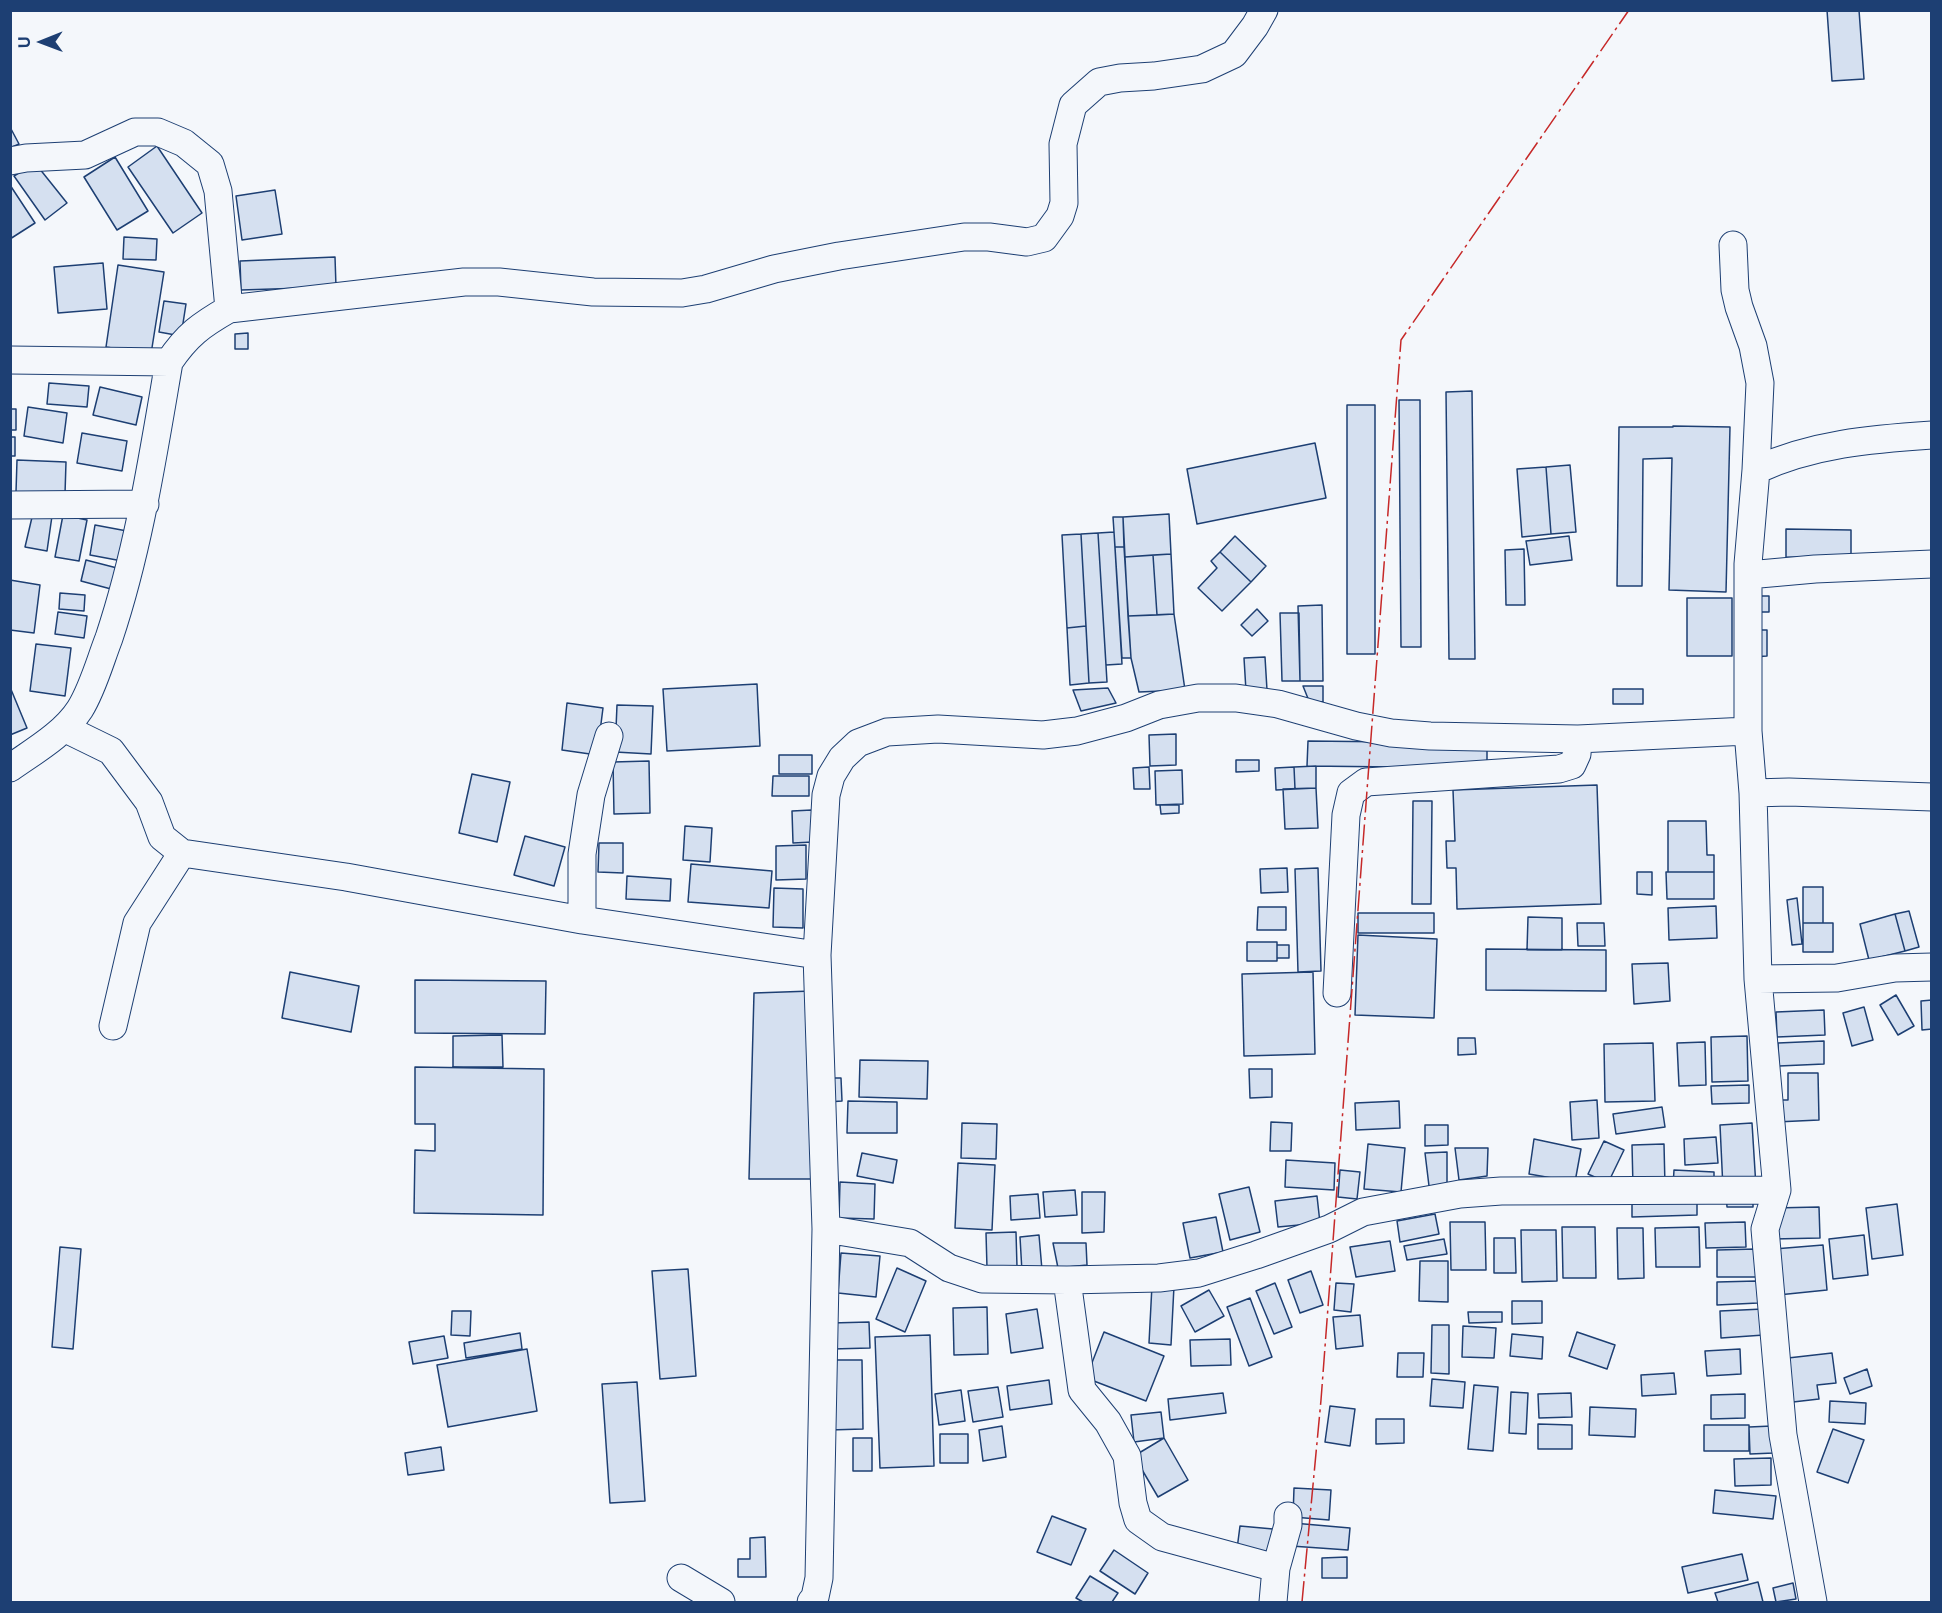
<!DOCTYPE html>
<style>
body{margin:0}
#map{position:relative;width:1942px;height:1613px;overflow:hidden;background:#f4f7fb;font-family:Inter,sans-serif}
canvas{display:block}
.frame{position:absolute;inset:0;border:12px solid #1d3f73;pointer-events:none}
.north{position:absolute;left:12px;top:12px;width:60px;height:60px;-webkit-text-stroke:4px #f4f7fb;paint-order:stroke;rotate:269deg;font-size:16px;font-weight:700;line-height:24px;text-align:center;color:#1d3f73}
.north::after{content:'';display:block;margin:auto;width:21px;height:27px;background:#1d3f73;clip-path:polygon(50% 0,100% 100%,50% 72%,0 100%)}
</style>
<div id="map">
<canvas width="1942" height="1613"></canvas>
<div class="frame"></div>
<div class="north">U</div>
</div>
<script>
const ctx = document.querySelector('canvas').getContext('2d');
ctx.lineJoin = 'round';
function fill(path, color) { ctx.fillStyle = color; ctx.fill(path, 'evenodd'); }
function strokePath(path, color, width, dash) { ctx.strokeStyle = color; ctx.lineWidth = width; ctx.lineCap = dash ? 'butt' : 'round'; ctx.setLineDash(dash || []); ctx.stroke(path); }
const building = new Path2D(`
 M1827 10H1859L1864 79 1832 81Z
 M10 127 19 144 10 148Z
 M157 146 202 213 173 233 128 167Z
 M115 157 148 211 117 230 84 177Z
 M35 163 67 203 45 220 14 176Z
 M10 185 35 223 10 239Z
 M275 190 282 234 242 240 236 196Z
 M124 237 157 239 156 260 123 259Z
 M335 257 336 287 241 290 240 261Z
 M103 263 107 309 58 313 54 267Z
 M118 265 164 272 151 354 106 347Z
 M164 301 186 304 181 336 159 332Z
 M248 333V349H235V334Z
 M49 383 89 386 87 407 47 404Z
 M100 387 142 397 136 425 93 415Z
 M1472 391 1475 659H1449L1446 392Z
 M1399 400H1420L1421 647H1401Z
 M1347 405H1375V654H1347Z
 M28 407 67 413 63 443 24 436Z
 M10 409H16V430H10Z
 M1673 426 1730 427 1726 592 1669 590 1672 458 1643 459 1642 586H1617L1619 427H1673Z
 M82 433 127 441 122 471 77 463Z
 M10 437H15V456H10Z
 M1315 443 1326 498 1197 524 1187 469Z
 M17 460 66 462 65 494 16 492Z
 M1570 465 1576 532 1551 534 1546 467Z
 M1546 467 1551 534 1522 537 1517 469Z
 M33 513 52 516 47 551 25 547Z
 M1169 514 1171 554 1125 557 1123 517Z
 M63 515 87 520 79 561 55 557Z
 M1113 517H1123L1124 547H1115Z
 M95 525 127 531 122 561 90 555Z
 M1786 529 1851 530V558L1786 557Z
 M1114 532 1122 664 1106 665 1098 533Z
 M1098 533 1107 682 1089 683 1081 534Z
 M1081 534 1086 626 1067 628 1062 535Z
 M1235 536 1266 566 1251 582 1220 552Z
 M1569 536 1572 560 1530 565 1526 541Z
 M1115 547H1124L1131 658H1122Z
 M1524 549 1525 605H1506L1505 550Z
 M1220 552 1251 582 1222 611 1198 588 1217 568 1211 561Z
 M1171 554 1174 614 1157 615 1153 555Z
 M1153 555 1157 615 1128 616 1125 557Z
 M86 560 117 568 111 589 81 581Z
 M10 580 40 585 34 633 10 630Z
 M60 593 85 595 84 611 59 609Z
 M1753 596H1769V612H1753Z
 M1687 598H1732V656H1687Z
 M1322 605 1323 681H1300L1298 606Z
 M1257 609 1268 621 1252 636 1241 625Z
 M58 612 87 616 84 638 55 634Z
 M1280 613H1299L1300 681H1282Z
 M1174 614 1185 690 1139 692 1131 658 1128 616Z
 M1086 626 1089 683 1070 685 1067 628Z
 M1752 630H1767V656L1753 657Z
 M36 644 71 648 65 696 30 691Z
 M1265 657 1267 690 1246 691 1244 658Z
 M757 684 760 746 667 751 663 689Z
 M1303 686H1323V702L1309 701Z
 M10 687 27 728 10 735Z
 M1108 688 1116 703 1081 711 1073 690Z
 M1613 689H1643V704H1613Z
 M567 703 603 708 597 755 562 750Z
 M617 705 653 706 651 754 615 752Z
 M1176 734V765L1150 766 1149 735Z
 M1308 741 1487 743V768L1307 766Z
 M779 755H812V774H779Z
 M1236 760H1259V771L1236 772Z
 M649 761 650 813 614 814 613 762Z
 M1316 766V788L1295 789 1294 767Z
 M1149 767 1150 789H1134L1133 768Z
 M1294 767 1295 789 1276 790 1275 768Z
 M1182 770 1183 804 1156 805 1155 771Z
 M472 774 510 782 497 842 459 833Z
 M773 776H809V796H772Z
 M1597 785 1601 904 1457 909 1456 868H1447L1446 841H1455L1453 790Z
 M1316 788 1318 828 1285 829 1283 789Z
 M1413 801H1432L1431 904H1412Z
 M1160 805H1179V813L1161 814Z
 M812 810 813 842 793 843 792 811Z
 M1668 821H1706L1707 855H1714V872H1668Z
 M685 826 712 828 710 862 683 860Z
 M525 836 565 847 554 886 514 875Z
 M599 843H623V873L598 872Z
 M806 845V879L776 880V846Z
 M691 864 772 871 769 908 688 902Z
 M1287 868 1288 892 1261 893 1260 869Z
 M1318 868 1321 971 1298 972 1295 869Z
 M1637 872H1652V895L1637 894Z
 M1666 872H1714V899H1667Z
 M627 876 671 879 670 901 626 899Z
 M1803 887H1823V923H1803Z
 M774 888 803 889V928L773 927Z
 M1797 898 1802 944 1792 945 1787 900Z
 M1716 906 1717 938 1669 940 1668 908Z
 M1258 907H1286V930H1257Z
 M1909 911 1919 947 1905 951 1895 914Z
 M1358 913H1434V933H1358Z
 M1895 914 1905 951 1869 960 1860 924Z
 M1528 917 1562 918V950H1527Z
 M1577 923H1604L1605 946H1578Z
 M1803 923H1833V952H1803Z
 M1358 935 1437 939 1434 1018 1355 1015Z
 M1247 942H1277V961H1247Z
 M1277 945H1289V958H1277Z
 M1486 949 1606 950V991L1486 990Z
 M1668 963 1670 1001 1634 1004 1632 964Z
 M290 972 359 986 351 1032 282 1018Z
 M1313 972 1315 1054 1244 1056 1242 974Z
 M415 980 546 981 545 1034 415 1033Z
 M812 991 818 1179H749L754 993Z
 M1896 995 1914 1026 1898 1035 1880 1005Z
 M1932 1000V1029L1922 1030 1921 1001Z
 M1864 1007 1873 1040 1852 1046 1843 1013Z
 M1824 1010 1825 1035 1777 1037 1776 1012Z
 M502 1035 503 1067H453V1036Z
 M1747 1036 1748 1081 1712 1082 1711 1037Z
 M1458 1038H1475L1476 1054 1458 1055Z
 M1824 1041V1064L1779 1066 1778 1043Z
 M1705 1042 1706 1085 1679 1086 1677 1043Z
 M1653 1043 1655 1101 1605 1102 1604 1044Z
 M860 1060 928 1061 927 1099 859 1097Z
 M415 1067 544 1069 543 1215 414 1213 415 1150 435 1151V1124H415Z
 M1249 1069H1272V1097L1250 1098Z
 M1788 1073H1818L1819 1120 1776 1122 1775 1100H1788Z
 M828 1078H841L842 1101 828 1102Z
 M1749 1085V1103L1712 1104 1711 1086Z
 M1597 1100 1599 1138 1572 1140 1570 1102Z
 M848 1101 897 1102V1133H847Z
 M1399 1101 1400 1128 1356 1130 1355 1103Z
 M1662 1107 1665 1127 1616 1134 1613 1114Z
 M1271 1122 1292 1123 1291 1151H1270Z
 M962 1123 997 1124 996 1159 961 1158Z
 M1752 1123 1756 1187 1723 1189 1720 1125Z
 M1425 1125H1448V1145L1425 1146Z
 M1716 1137 1718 1163 1685 1165 1684 1139Z
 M1534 1139 1581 1149 1575 1182 1529 1174Z
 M1604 1141 1624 1150 1608 1183 1588 1174Z
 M1368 1144 1405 1148 1401 1192 1364 1189Z
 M1664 1144 1665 1186 1633 1187 1632 1145Z
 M1455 1148H1488L1487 1176 1459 1180Z
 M1447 1152V1184L1429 1186 1425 1153Z
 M862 1153 897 1160 893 1183 857 1176Z
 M1286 1160 1335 1163 1334 1190 1285 1187Z
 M958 1163 995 1165 992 1230 955 1228Z
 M1340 1170 1360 1172 1357 1199 1338 1197Z
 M1674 1170 1714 1172V1188L1673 1186Z
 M840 1182 875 1184 874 1219 839 1218Z
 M1249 1187 1260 1232 1230 1240 1219 1194Z
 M1075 1190 1077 1215 1045 1217 1043 1192Z
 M1082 1192H1105L1104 1232 1082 1233Z
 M1726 1193H1753V1207H1727Z
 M1038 1194 1040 1218 1011 1220 1010 1196Z
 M1317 1196 1320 1223 1278 1227 1275 1201Z
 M1697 1201V1215L1632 1217V1202Z
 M1897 1204 1903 1255 1872 1259 1866 1208Z
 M1819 1207 1820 1238 1773 1239V1208Z
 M1435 1214 1439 1234 1400 1242 1397 1221Z
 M1216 1217 1223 1252 1190 1258 1183 1223Z
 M1450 1222H1485L1486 1270H1451Z
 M1745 1222 1746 1247 1706 1248 1705 1223Z
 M1562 1227H1595L1596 1278H1563Z
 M1699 1227 1700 1267H1656L1655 1228Z
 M1617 1228H1643L1644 1278 1618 1279Z
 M1521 1230H1556L1557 1281 1522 1282Z
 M1016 1232 1017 1267 987 1268 986 1233Z
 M1039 1235 1042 1270 1022 1272 1020 1237Z
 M1864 1235 1868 1275 1833 1279 1829 1239Z
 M1494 1238H1515L1516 1273H1494Z
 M1444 1239 1447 1254 1407 1260 1404 1246Z
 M1390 1241 1395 1271 1356 1277 1350 1247Z
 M1053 1243H1086L1087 1265 1058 1268Z
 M1823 1245 1827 1290 1778 1295 1774 1249Z
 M60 1247 81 1249 73 1349 52 1347Z
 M1756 1249 1757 1277H1717V1250Z
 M841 1253 880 1256 876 1297 838 1293Z
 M1420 1261H1448V1302L1419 1301Z
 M897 1268 926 1281 905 1332 876 1319Z
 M688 1269 696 1376 660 1379 652 1271Z
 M1311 1271 1323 1305 1300 1313 1288 1280Z
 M1757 1281 1758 1303 1717 1305V1282Z
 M1275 1283 1292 1327 1274 1334 1256 1291Z
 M1336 1283 1354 1284 1351 1312 1334 1310Z
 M1152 1285 1174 1286 1171 1345 1149 1343Z
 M1209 1290 1224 1316 1195 1332 1181 1306Z
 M1250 1298 1272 1357 1249 1366 1227 1307Z
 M1512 1301H1542V1323L1512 1324Z
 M987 1307 988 1354 954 1355 953 1308Z
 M1037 1309 1043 1348 1011 1353 1006 1314Z
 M1763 1309 1764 1335 1721 1338 1720 1311Z
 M452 1311H471L470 1336 451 1335Z
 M1468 1312H1502V1322L1469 1323Z
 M1360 1315 1363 1346 1336 1349 1333 1317Z
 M869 1322 870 1348 832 1349 831 1323Z
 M1432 1325H1449V1374L1431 1373Z
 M1463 1326 1496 1328 1494 1358 1462 1357Z
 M1104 1332 1164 1356 1146 1401 1086 1378Z
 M1577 1332 1615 1345 1607 1369 1569 1356Z
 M520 1333 522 1349 466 1358 464 1343Z
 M1512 1334 1543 1337 1542 1359 1510 1356Z
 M930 1335 934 1466 880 1468 875 1337Z
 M444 1336 448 1358 413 1364 409 1342Z
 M1230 1339 1231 1365 1191 1366 1190 1340Z
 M527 1349 537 1411 448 1427 437 1365Z
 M1740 1349 1741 1374 1707 1376 1705 1351Z
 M1398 1353H1424L1423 1377H1397Z
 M1832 1353 1836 1383 1817 1385 1819 1399 1793 1402 1788 1358Z
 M828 1360H862L863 1429 829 1430Z
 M1867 1369 1872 1386 1850 1394 1844 1378Z
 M1674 1373 1676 1394 1642 1396 1641 1375Z
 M1432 1379 1465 1382 1463 1408 1430 1406Z
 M1049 1380 1052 1404 1010 1410 1007 1386Z
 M637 1382 645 1501 610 1503 602 1384Z
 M1474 1385 1498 1387 1493 1451 1468 1449Z
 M998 1387 1003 1417 973 1422 968 1391Z
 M961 1390 965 1421 939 1425 935 1394Z
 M1511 1392 1528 1393 1526 1434 1509 1433Z
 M1223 1393 1226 1413 1170 1420 1168 1399Z
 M1571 1393 1572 1417 1539 1418 1538 1394Z
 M1745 1394V1418L1711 1419V1395Z
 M1830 1401 1866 1403 1865 1424 1829 1422Z
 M1330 1406 1355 1409 1350 1446 1325 1442Z
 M1590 1407 1636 1409 1635 1437 1589 1435Z
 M1161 1412 1164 1438 1134 1442 1131 1415Z
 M1376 1419H1404V1443L1376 1444Z
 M1538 1424 1572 1425V1449H1538Z
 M1704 1425H1749V1451H1704Z
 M1002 1426 1006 1457 983 1461 979 1430Z
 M1772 1426 1774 1453 1750 1454 1749 1427Z
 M1833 1429 1864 1440 1848 1483 1817 1472Z
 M940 1434H968V1463H940Z
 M853 1438H872V1471H853Z
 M1164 1438 1188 1480 1158 1497 1134 1456Z
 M441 1447 444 1470 408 1475 405 1453Z
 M1771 1458V1485L1735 1486 1734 1459Z
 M1294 1488 1331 1490 1329 1520 1293 1517Z
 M1715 1490 1776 1496 1773 1519 1713 1513Z
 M1052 1516 1086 1529 1071 1565 1037 1552Z
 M1293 1523 1350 1528 1348 1550 1291 1546Z
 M1240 1526 1273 1529 1270 1552 1237 1549Z
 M765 1537 766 1577H738V1559H750V1538Z
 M1114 1550 1148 1573 1135 1594 1100 1571Z
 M1742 1554 1748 1580 1688 1593 1682 1567Z
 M1347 1557V1578H1322V1558Z
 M1090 1576 1118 1593 1112 1602H1083L1076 1598Z
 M1758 1582 1763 1602H1718L1715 1593Z
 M1793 1583 1796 1599 1776 1602 1773 1588Z`);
fill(building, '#d5e0f0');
strokePath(building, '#1d3f73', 1.5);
const minor = new Path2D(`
 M10 161 26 158 85 155 135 132H158L184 143 210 164 218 191 229 309
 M1733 245 1735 290 1739 307 1753 346 1760 383 1756 470
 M10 360 169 362
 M10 505 145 504
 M1748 575 1815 569 1932 564
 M64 728 111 751 149 802 162 837 182 853 346 877 582 920 817 955
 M10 768C34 751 64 734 80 709 93 688 100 661 109 638 139 548 153 455 169 362 187 335 201 325 229 309L464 282H499L593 292 682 293 706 289 774 269 839 256 964 237H989L1027 242 1044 238 1060 216 1064 203 1063 144 1073 105 1099 82 1120 78 1154 76 1202 69 1234 54 1255 26 1264 10
 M1753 793 1789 792 1932 797
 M582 920V854L591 795 609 736
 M1758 979 1837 978 1895 968 1932 967
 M1337 993 1346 815 1351 793 1366 782 1559 769 1572 765 1577 754 1578 739
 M113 1026 137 923 182 853
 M826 1229 910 1243 949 1268 982 1279 1067 1280 1159 1278 1199 1273 1256 1255 1329 1229 1363 1212 1460 1194 1501 1191 1777 1190
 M1067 1280 1082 1390 1108 1422 1127 1456 1133 1503 1138 1520 1162 1537 1276 1568 1288 1525V1516
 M681 1578 721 1602
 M811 1602 815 1597 819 1578 826 1229 817 955 826 795 831 776 842 758 858 743 887 732 938 729 1043 735 1077 731 1126 718 1159 705 1198 698H1236L1278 704 1356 726 1391 733 1430 736 1578 739 1748 731
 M1273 1602 1276 1568
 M1813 1602 1783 1435 1765 1229 1777 1190 1758 979 1753 793 1748 731V564L1756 470C1812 444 1871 439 1932 435`);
strokePath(minor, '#1d3f73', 29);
strokePath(minor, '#f4f7fb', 27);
strokePath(new Path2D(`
 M1302 1602 1321 1400 1401 340 1629 10`), '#c62828', 1.5, [21, 4.5, 3, 4.5]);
</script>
